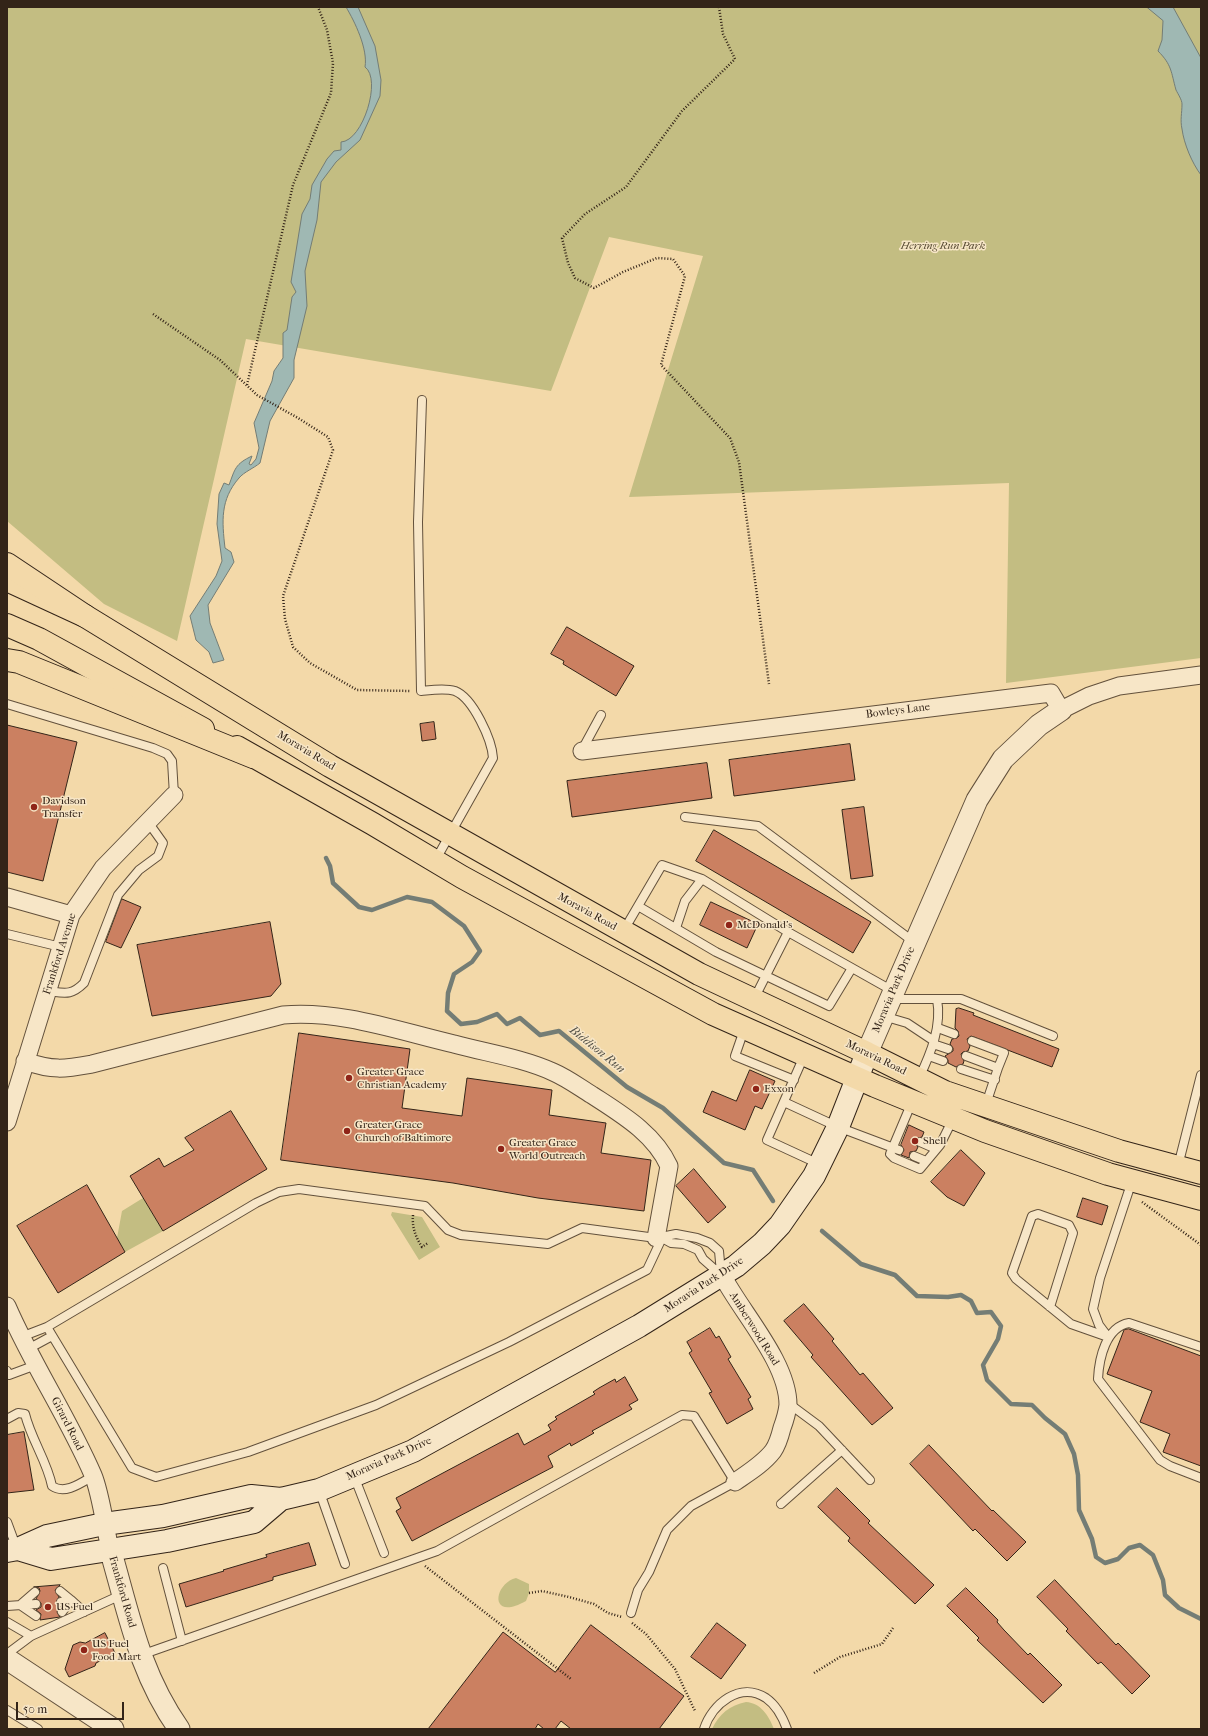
<!DOCTYPE html>
<style>
body{margin:0}
#map{position:relative;width:1208px;height:1736px;overflow:hidden;background:#f3d9a9;font-family:"IM FELL French Canon",serif}
canvas{display:block}
.frame{position:absolute;inset:0;border:8px solid #332418;pointer-events:none}
.scale{position:absolute;left:16px;top:1702px;width:108px;height:18px;box-sizing:border-box;border:2px solid #332418;border-top:0;padding-left:5px;font-size:12px;line-height:14px;white-space:nowrap;color:#332418;-webkit-text-stroke:3px #f7e6c7;paint-order:stroke}
</style>
<div id="map">
<canvas width="1208" height="1736"></canvas>
<div class="frame"></div>
<div class="scale">50 m</div>
</div>
<script>
const ctx = document.querySelector('canvas').getContext('2d');
ctx.lineJoin = 'round';
function fill(path, color) { ctx.fillStyle = color; ctx.fill(path, 'evenodd'); }
function strokePath(path, color, width, dash) { ctx.strokeStyle = color; ctx.lineWidth = width; ctx.lineCap = dash ? 'butt' : 'round'; ctx.setLineDash(dash || []); ctx.stroke(path); }
function write(font, color, halo, rows, align = 'center') {
  ctx.font = font + ' "IM FELL French Canon",serif'; ctx.lineWidth = 3; ctx.setLineDash([]); ctx.textBaseline = 'middle'; ctx.strokeStyle = halo; ctx.fillStyle = color; for (const [text, x, y, turn = 0] of rows) {
    ctx.save(); ctx.translate(x, y); ctx.rotate((+turn || 0) * Math.PI / 180); ctx.textAlign = isNaN(turn) ? turn : align; if (halo) ctx.strokeText(text, 0, 0); ctx.fillText(text, 0, 0); ctx.restore();
  }
}
fill(new Path2D(`
 M7 7H1201V658L1006 683 1009 483 629 497 703 256 609 237 551 391 246 339 177 641 104 604 7 521Z
 M143 1198 163 1231 125 1252 117 1238 122 1211Z
 M392 1212 422 1217 440 1247 419 1260 391 1215Z
 M516 1578 529 1584V1593L526 1601C489 1622 493 1584 516 1578Z
 M746 1702C761 1703 769 1716 774 1729H712C719 1714 730 1705 746 1702Z`), '#c3bd82');
const water = new Path2D(`
 M346 7H358L375 46 381 80 380 96 360 140 336 162 321 182 317 220 305 271 307 306 294 360V378L270 421 260 463C254 468 244 472 239 478 220 500 222 521 225 548L231 552 234 562 208 605 210 623 224 660 213 663 209 652 196 640 190 616 216 576 222 561 217 524 219 494 224 483 229 485C235 469 235 464 252 456L249 464 251 465 256 459 259 448 254 423 272 381 274 371 283 358V333L287 330 292 297 296 292 291 282 302 214 310 199 312 185 327 159 334 151 341 150V142C363 141 382 79 365 67 368 49 355 22 346 7Z
 M1147 7H1173L1201 58V175C1192 163 1184 144 1182 129 1180 120 1182 113 1182 104 1182 100 1178 94 1176 90 1171 72 1172 65 1158 51L1162 40 1163 21Z`);
fill(water, '#9fb8b3');
strokePath(water, '#747d75', 1);
strokePath(new Path2D(`
 M326 858 330 866 333 883 359 907 372 910 407 897 432 902 464 926 480 951 472 962 454 974 448 993 447 1011 461 1024 477 1022 497 1014 507 1024 520 1018 540 1035 559 1031 627 1087 663 1108 724 1163 753 1170 773 1201
 M822 1231 861 1264 895 1275 917 1296 948 1297 961 1295 971 1301 977 1313 991 1312 1001 1326 998 1339 983 1365 987 1380 1011 1404 1032 1405 1045 1418 1065 1434 1074 1454 1078 1475 1079 1510 1092 1539 1096 1557 1105 1563 1118 1559 1129 1548 1140 1545 1153 1555 1163 1580 1165 1595 1179 1608 1201 1619`), '#747d75', 4.5);
const building = new Path2D(`
 M567 627 634 666 616 696 563 664 564 661 551 654Z
 M434 722 436 739 422 741 420 724Z
 M7 725 77 742 43 881 7 872Z
 M850 744 855 780 734 796 729 760Z
 M707 763 712 798 572 817 567 781Z
 M864 807 873 876 851 879 842 810Z
 M714 830 871 922 853 953 696 861Z
 M122 899 141 907 121 948 106 942Z
 M711 902 758 924 747 948 700 925Z
 M270 922 281 984 271 996 152 1016 137 945Z
 M959 1008 974 1013 973 1015 1059 1049 1052 1067 971 1036 967 1039 970 1046 968 1051 963 1052 961 1054 964 1061 963 1064 956 1067 948 1063V1060L945 1056 953 1051V1048L950 1044 952 1039 957 1038 959 1036 958 1031 955 1028 956 1009Z
 M299 1033 410 1049 402 1108 462 1116 467 1078 552 1090 549 1115 606 1123 601 1153 651 1160 644 1211 538 1198 453 1183 281 1160Z
 M750 1070 775 1081 762 1109 755 1106 745 1130 703 1112 712 1091 736 1101Z
 M231 1111 267 1169 163 1231 130 1176 159 1158 164 1167 194 1150 185 1138Z
 M909 1125 924 1132 922 1137 915 1139V1143L918 1147 916 1151 910 1152 909 1158 901 1155 904 1150 901 1145Z
 M961 1150 985 1173 964 1206 947 1197 931 1182Z
 M694 1169 726 1207 708 1223 676 1186Z
 M87 1185 125 1252 58 1293 17 1226Z
 M1083 1198 1108 1206 1102 1225 1077 1217Z
 M804 1304 834 1339 832 1341 860 1375 863 1373 893 1408 872 1425 811 1357 813 1355 784 1321Z
 M710 1328 716 1338 719 1336 731 1357 728 1359 751 1397 748 1399 753 1409 727 1424 709 1393 712 1392 689 1353 692 1351 687 1342Z
 M1129 1329 1201 1356V1466L1163 1452 1170 1434 1140 1422 1152 1391 1107 1374 1124 1330Z
 M625 1377 638 1400 629 1405 632 1409 592 1431 594 1433 571 1446 570 1443 548 1456 553 1467 412 1541 396 1511 401 1508 396 1498 518 1433 524 1445 551 1430 548 1425 557 1419 555 1417 595 1394 593 1392 599 1388 615 1379 616 1382Z
 M24 1432 34 1490 7 1493V1435Z
 M929 1445 992 1511 993 1510 1026 1542 1007 1561 975 1529 973 1531 910 1464Z
 M837 1488 870 1521 868 1523 934 1585 915 1604 848 1541 850 1538 818 1507Z
 M309 1543 316 1565 273 1577V1580L186 1607 179 1584 224 1571 223 1570 267 1557 266 1555Z
 M1055 1580 1116 1645 1118 1643 1150 1676 1132 1694 1101 1662 1098 1664 1066 1631 1068 1629 1037 1597Z
 M60 1585 55 1590 59 1597 56 1603 59 1607 57 1612 60 1617 40 1620 41 1614 36 1610 41 1607V1603L36 1599 40 1591 39 1588 34 1587Z
 M966 1588 998 1620 997 1622 1004 1630 1028 1655 1030 1653 1062 1685 1043 1703 977 1640 979 1638 947 1606Z
 M717 1623 746 1645 721 1679 691 1657Z
 M591 1625 684 1696 659 1729H571L561 1721 555 1729H544L538 1724 535 1729H428L503 1632 555 1672Z
 M105 1633 115 1653 96 1663 95 1666 69 1677 65 1669 73 1645 80 1642 85 1643Z`);
fill(building, '#cb8061');
strokePath(building, '#332418', 1);
const service = new Path2D(`
 M422 400 418 522 421 691C432 690 445 688 455 691 473 698 492 740 493 758L435 861
 M7 704 153 748 167 754 172 761 174 795
 M582 750 601 715
 M685 817 758 826 914 942
 M638 906 716 952 829 1006 852 968
 M676 928 685 901 702 879
 M624 930 662 865 702 879 788 932 893 991
 M7 934 61 947
 M47 991C65 993 71 996 84 983L118 895 139 870 158 856 163 843 148 822
 M754 999 788 932
 M893 999H961L1053 1036
 M883 1016 907 1023 934 1041
 M938 1028 954 1034
 M744 1030 735 1056 794 1080
 M972 1041 1004 1053 998 1068
 M933 1044 948 1049
 M804 1056 767 1140 819 1164
 M929 1056 943 1061
 M966 1056 998 1068 986 1104
 M961 1069 995 1080
 M919 1078C931 1053 942 1026 937 999
 M784 1102 838 1127 899 1150
 M912 1102 890 1154 894 1158 920 1169 940 1145 953 1119
 M920 1142 936 1149
 M914 1156 926 1161
 M1178 1166 1201 1075
 M662 1238 671 1243 684 1244 698 1250 703 1259 720 1274
 M1050 1307 1073 1233 1069 1225 1038 1214 1032 1216 1012 1273 1016 1279 1071 1324 1108 1337
 M47 1327 132 1468 156 1477 248 1452 376 1405 509 1342 647 1270 662 1238
 M21 1337 47 1327 256 1203 279 1192 299 1189 425 1206 448 1230 461 1235 548 1244 582 1228 656 1238 676 1234 697 1238 710 1243 719 1251 721 1273
 M1108 1337 1099 1325 1093 1309 1100 1278 1132 1181
 M1201 1347 1129 1323C1106 1327 1099 1358 1098 1379L1160 1460 1170 1466 1201 1478
 M28 1349 52 1336
 M7 1371 9 1375 36 1365
 M788 1403 819 1426 870 1480
 M7 1419 18 1413 25 1414C31 1439 47 1461 52 1486 65 1495 81 1483 93 1476
 M354 1476 384 1553
 M319 1490 345 1564
 M781 1504 842 1450
 M7 1522 17 1549
 M163 1568 182 1641
 M60 1591 71 1600 62 1612
 M35 1592 20 1605 36 1616
 M61 1602 71 1600 84 1612
 M7 1606 36 1604
 M7 1622 31 1636
 M7 1654 31 1636 121 1595
 M141 1655 437 1551 682 1415 694 1416 735 1482 691 1506 667 1530 649 1572 638 1590 631 1613
 M7 1710 38 1729
 M704 1729C712 1704 740 1681 766 1698 776 1705 783 1718 787 1729`);
const minor = new Path2D(`
 M582 751 1051 693 1061 710 1089 696 1119 686 1201 675
 M7 897 71 915
 M25 1061C53 1071 64 1069 92 1064L283 1015C341 1010 398 1031 454 1044 487 1053 522 1058 553 1072 567 1078 579 1087 592 1095 621 1114 654 1133 669 1166L656 1238
 M7 1122 71 915 103 868 174 795
 M722 1275C741 1312 788 1362 788 1405 787 1413 785 1420 782 1428 780 1436 778 1444 773 1451 763 1464 748 1473 735 1482
 M7 1306C32 1364 68 1417 93 1475 101 1494 105 1528 110 1549`);
const tertiary = new Path2D(`
 M867 1053 977 800 1003 759 1039 725 1061 710
 M110 1549C129 1614 139 1672 179 1729
 M7 1659 113 1729`);
const secondary = new Path2D(`
 M18 1549 51 1559 167 1541 254 1522 281 1499
 M7 1551 18 1549 47 1536 104 1524 163 1516 251 1496 281 1499 319 1490 413 1451 639 1326 736 1266 762 1244 780 1225 814 1176 838 1127 867 1053`);
const primary = new Path2D(`
 M7 580 85 616 330 766 699 974 867 1053 945 1092 1119 1151 1201 1173
 M7 625 39 639 203 729
 M237 747 373 824 462 877 713 1014 875 1086 985 1131 1108 1174 1201 1199`);
const motorway = new Path2D(`
 M7 564 85 616
 M7 660 19 662 253 757`);
strokePath(service, '#63513c', 10);
strokePath(minor, '#63513c', 19);
strokePath(tertiary, '#63513c', 23);
strokePath(secondary, '#332418', 24);
strokePath(primary, '#332418', 24);
strokePath(motorway, '#332418', 24);
strokePath(new Path2D(`
 M719 7 723 34 735 59 682 111 626 187 585 214 562 238 568 263 575 278 594 288 623 272 657 258 673 259 685 276 661 365 730 438 739 462 769 684
 M153 314 220 360 257 395 298 418 328 437 333 450 283 596 285 619 293 647 310 663 357 690 410 691
 M247 385 293 185 331 93 333 63 327 30 318 7
 M1142 1202 1201 1245
 M413 1215C412 1227 415 1236 422 1247L428 1243
 M425 1566 571 1679
 M529 1593 542 1591 569 1597 594 1604 608 1613 622 1617
 M632 1623 646 1634 675 1669 695 1711
 M814 1673 840 1657 882 1644 893 1628`), '#332418', 2.5, [1, 2]);
strokePath(service, '#f7e6c7', 8);
strokePath(minor, '#f7e6c7', 17);
strokePath(tertiary, '#f7e6c7', 21);
strokePath(secondary, '#f7e6c7', 22);
strokePath(primary, '#f3d9a9', 22);
strokePath(motorway, '#f3d9a9', 22);
for (const [x, y, r, color] of [
 [34,807,4,"#8f2418"],
 [729,925,4,"#8f2418"],
 [349,1078,4,"#8f2418"],
 [756,1089,4,"#8f2418"],
 [347,1131,4,"#8f2418"],
 [915,1141,4,"#8f2418"],
 [501,1149,4,"#8f2418"],
 [48,1607,4,"#8f2418"],
 [84,1650,4,"#8f2418"]
]) { const dot = new Path2D(); dot.arc(x, y, r, 0, 2 * Math.PI); ctx.fillStyle = color; ctx.fill(dot); strokePath(dot, '#f7e6c7', 1.5); }
write('italic 11px', '#574a32', '#f7e6c7', [
 ["Herring Run Park",943,246]
]);
write('11px', '#332418', '#f7e6c7', [
 ["Bowleys Lane",898,711,-7],
 ["Moravia Road",306,751,31],
 ["Moravia Road",587,912,29],
 ["Frankford Avenue",60,954,-72],
 ["Moravia Park Drive",894,990,-67],
 ["Moravia Road",876,1058,26],
 ["Moravia Park Drive",704,1285,-33],
 ["Amberwood Road",754,1329,58],
 ["Girard Road",67,1424,63],
 ["Moravia Park Drive",389,1459,-24],
 ["Frankford Road",122,1592,74]
]);
write('11px', '#332418', '#f7e6c7', [
 ["Davidson",42,801],
 ["Transfer",42,814],
 ["McDonald's",737,925],
 ["Greater Grace",357,1072],
 ["Christian Academy",357,1085],
 ["Exxon",764,1089],
 ["Greater Grace",355,1125],
 ["Church of Baltimore",355,1138],
 ["Shell",923,1141],
 ["Greater Grace",509,1143],
 ["World Outreach",509,1156],
 ["US Fuel",56,1607],
 ["US Fuel",92,1644],
 ["Food Mart",92,1657]
], 'left');
write('italic 12px', '#535046', '#f7e6c7', [
 ["Biddison Run",597,1050,39]
]);
</script>
